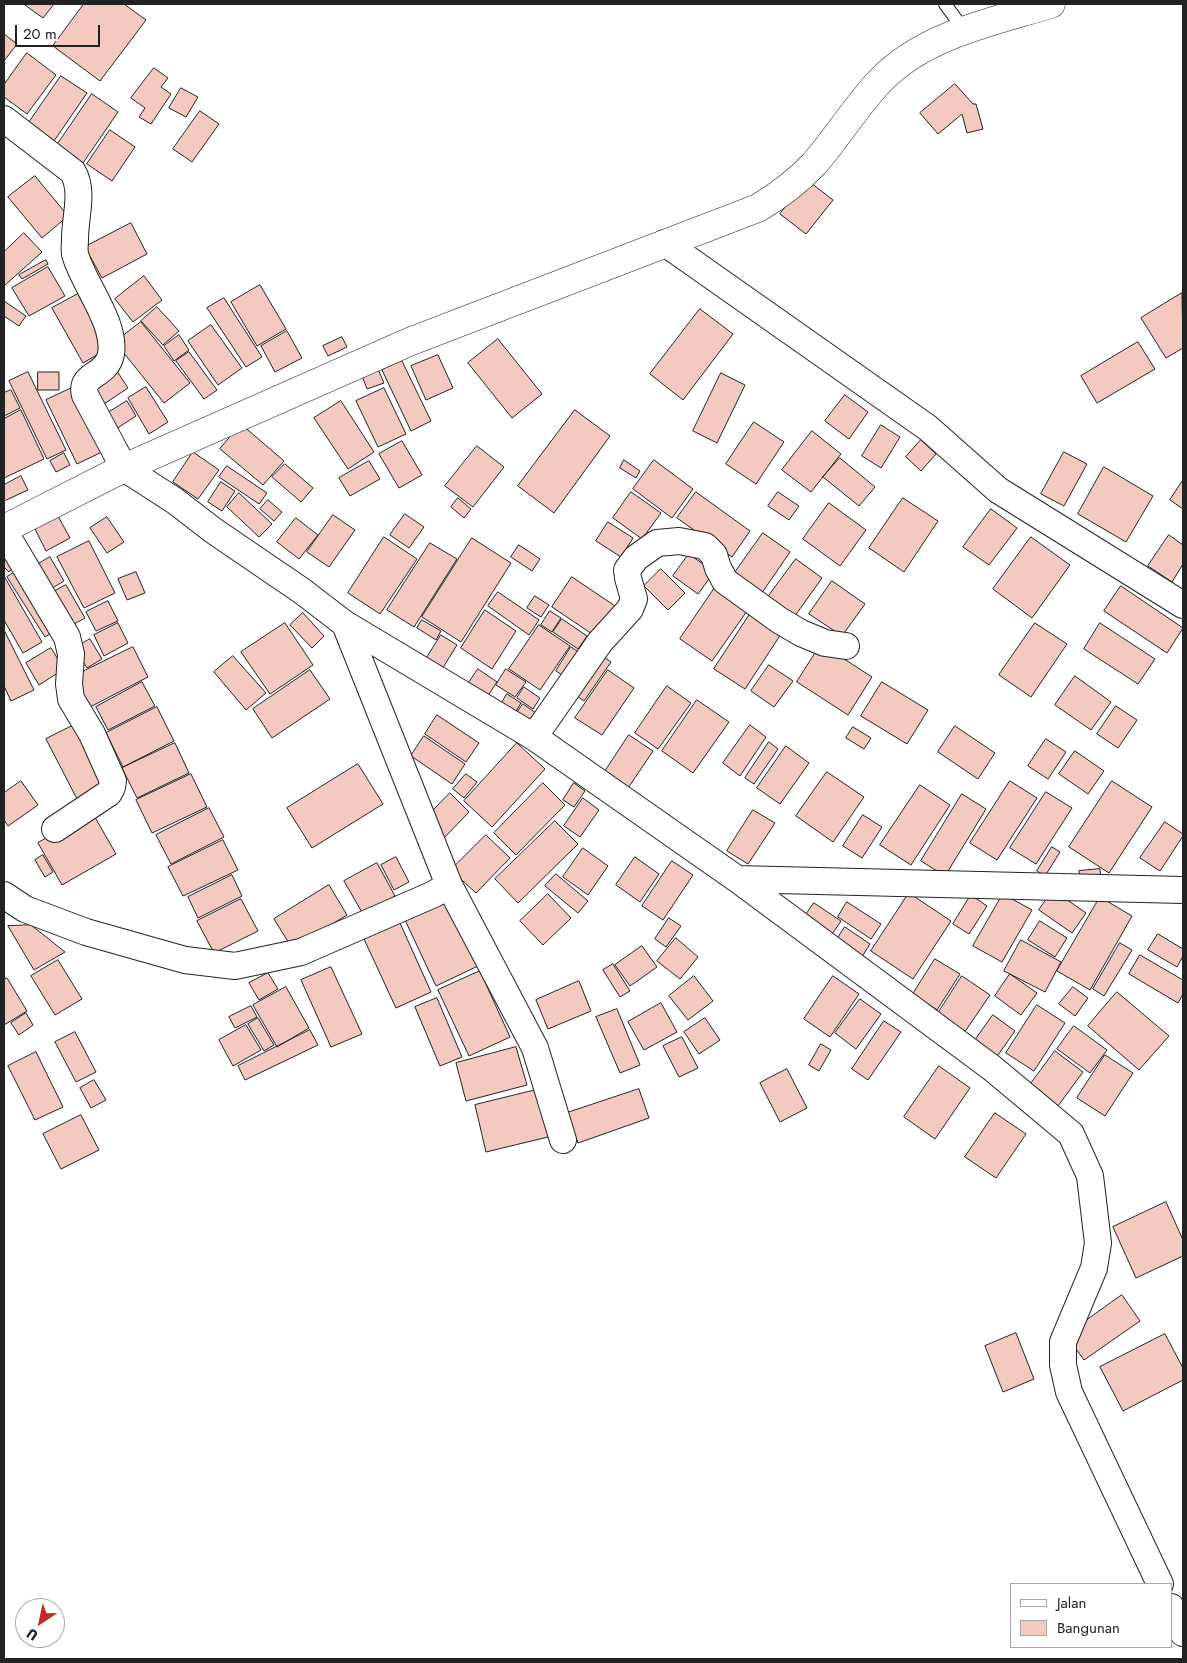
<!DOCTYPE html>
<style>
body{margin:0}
#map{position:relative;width:1187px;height:1663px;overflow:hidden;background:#fff;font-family:Jost,sans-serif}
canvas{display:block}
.frame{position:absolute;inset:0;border:5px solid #222;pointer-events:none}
.legend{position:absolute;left:1010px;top:1583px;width:162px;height:65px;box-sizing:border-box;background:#fff;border:1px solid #a7a7a7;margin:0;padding:6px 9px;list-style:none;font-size:15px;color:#222}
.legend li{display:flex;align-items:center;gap:10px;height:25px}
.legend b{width:25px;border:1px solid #a7a7a7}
.north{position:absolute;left:15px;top:1598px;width:50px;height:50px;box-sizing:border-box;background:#fff;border:1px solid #a7a7a7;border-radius:50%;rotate:214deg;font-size:14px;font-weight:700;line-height:20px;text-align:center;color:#222}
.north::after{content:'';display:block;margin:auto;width:18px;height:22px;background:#c62828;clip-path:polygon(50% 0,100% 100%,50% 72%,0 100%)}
.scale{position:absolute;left:15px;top:25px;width:85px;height:22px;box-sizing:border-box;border:2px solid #222;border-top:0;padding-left:6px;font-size:15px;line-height:18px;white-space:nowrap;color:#222;-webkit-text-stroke:4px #fff;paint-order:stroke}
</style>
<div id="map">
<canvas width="1187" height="1663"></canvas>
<div class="frame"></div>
<ul class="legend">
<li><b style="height:6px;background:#fff"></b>Jalan</li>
<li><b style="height:14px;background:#f3c9c0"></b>Bangunan</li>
</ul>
<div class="north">U</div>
<div class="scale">20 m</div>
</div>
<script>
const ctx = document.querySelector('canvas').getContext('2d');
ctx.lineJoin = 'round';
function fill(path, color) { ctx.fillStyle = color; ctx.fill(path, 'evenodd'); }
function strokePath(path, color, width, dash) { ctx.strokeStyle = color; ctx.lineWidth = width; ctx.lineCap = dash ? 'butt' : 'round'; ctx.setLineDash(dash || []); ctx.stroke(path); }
const building = new Path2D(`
 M26 4H54L43 18 25 5Z
 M84 4H124L146 20 100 81 53 46Z
 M4 34 17 44 4 61Z
 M27 53 56 75 27 114 4 97V85Z
 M154 68 168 78 161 87 171 94 151 124 139 117 145 108 131 98Z
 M61 76 87 93 54 141 28 124Z
 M955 84 973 104H976L983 129 967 133 962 114 938 134 920 113Z
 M181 88 198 97 186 117 169 108Z
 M92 94 118 112 83 163 57 145Z
 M200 111 219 124 192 162 173 149Z
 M110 130 135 147 112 181 87 164Z
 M35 176 68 216 42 238 8 197Z
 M807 180 833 200 806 234 780 214Z
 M131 223 147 254 102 278 85 247Z
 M24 233 42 252 4 286V252Z
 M46 260 48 264 22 279 19 275Z
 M48 267 65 296 29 316 12 288Z
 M144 276 162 300 133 322 115 299Z
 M260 285 286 329 257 346 231 302Z
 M1182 293 1183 348 1166 358 1141 318Z
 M78 294 109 348 83 363 52 308Z
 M224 298 262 357 246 367 207 308Z
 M4 301 26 316 19 326 4 316Z
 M157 307 179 331 163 345 141 321Z
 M700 309 733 334 683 400 650 374Z
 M141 322 190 383 164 403 115 342Z
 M211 325 242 368 218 385 188 341Z
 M287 331 302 358 275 372 261 346Z
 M179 335 189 350 174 361 164 346Z
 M342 337 347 347 328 356 323 346Z
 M498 339 542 394 512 418 468 363Z
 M1138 342 1155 369 1097 403 1081 376Z
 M189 352 217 390 204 399 176 361Z
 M438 355 453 388 426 400 411 366Z
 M402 361 431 421 411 431 382 370Z
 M375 362 384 383 367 389 359 368Z
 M115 368 128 388 104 404 91 383Z
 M28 372 66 450 47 459 9 381Z
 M38 372H59V390H38Z
 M721 373 745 385 717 443 693 431Z
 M76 386 106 450 77 464 46 400Z
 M146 387 168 422 149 434 128 398Z
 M384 388 406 434 378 447 356 401Z
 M11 390 20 408 4 416V393Z
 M845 395 868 412 849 439 825 421Z
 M127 401 136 416 116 429 106 414Z
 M341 401 374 452 348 469 314 418Z
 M21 410 44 459 4 478V419Z
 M575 410 610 436 554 513 518 486Z
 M754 422 784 442 756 484 726 464Z
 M241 424 284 461 263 485 220 449Z
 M881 425 900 437 881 468 862 456Z
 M812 431 841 454 811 492 782 470Z
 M921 440 936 454 921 471 906 457Z
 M402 441 422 475 399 488 379 454Z
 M477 446 504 467 473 507 445 486Z
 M193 452 219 470 198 499 173 482Z
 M1064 452 1087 464 1064 506 1041 494Z
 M64 453 70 465 56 472 50 461Z
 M840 458 875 487 859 506 823 477Z
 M624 460 640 471 636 478 620 468Z
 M654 460 693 489 672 518 633 489Z
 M369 461 380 479 350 496 339 478Z
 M285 464 313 488 301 502 272 477Z
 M227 466 267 493 259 504 219 477Z
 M1104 467 1153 496 1126 542 1078 514Z
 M21 476 28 490 4 501V485Z
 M1183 480V509L1170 500Z
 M221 482 235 491 222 511 208 502Z
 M631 492 661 513 642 539 613 518Z
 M696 492 750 531 732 557 677 518Z
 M778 492 799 506 789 520 768 506Z
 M239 493 272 524 259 537 227 507Z
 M458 498 471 509 464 518 451 507Z
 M903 498 938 521 904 572 869 548Z
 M268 500 282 512 274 521 260 509Z
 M829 503 866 530 840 566 803 539Z
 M991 509 1017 528 989 565 963 547Z
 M405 514 424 527 409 548 390 535Z
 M333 515 355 530 329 567 307 552Z
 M58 516 70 538 46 551 35 529Z
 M107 517 124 542 107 553 90 528Z
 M296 518 318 535 299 559 277 542Z
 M608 522 633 538 621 557 596 541Z
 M763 533 790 552 757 600 729 581Z
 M1169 535 1183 545V564L1172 582 1148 566Z
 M384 537 417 559 380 614 348 593Z
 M1031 537 1070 565 1032 618 993 589Z
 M472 538 511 563 461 642 422 617Z
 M89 541 115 593 84 608 57 557Z
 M430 543 457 559 414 627 387 610Z
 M519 545 540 559 532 571 511 557Z
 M689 554 714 572 698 594 673 576Z
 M4 555 18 562 9 572 4 567Z
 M50 557 64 581 44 593 30 569Z
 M796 559 822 578 792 620 765 601Z
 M661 569 685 593 668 610 644 586Z
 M18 570 56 630 45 637 7 577Z
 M136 572 145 593 127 600 118 579Z
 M4 576 42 642 23 653 4 620Z
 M572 577 618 608 598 638 552 607Z
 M832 581 865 604 842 636 809 614Z
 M66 585 85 618 67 628 48 595Z
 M1121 586 1183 628 1167 653 1104 611Z
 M714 589 747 611 712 661 680 639Z
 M498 592 539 620 529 635 488 606Z
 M535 596 549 605 541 617 527 608Z
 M108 601 118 621 96 631 86 612Z
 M485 610 516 631 492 669 461 648Z
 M550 611 561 618 552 632 541 625Z
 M303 613 324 636 312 648 290 625Z
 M750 614 781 634 745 689 714 669Z
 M562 619 587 636 578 649 553 632Z
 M422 620 441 631 436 640 417 628Z
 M118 623 128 643 104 656 94 635Z
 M285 623 313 665 270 694 241 652Z
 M1035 623 1067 644 1031 697 999 675Z
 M1100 623 1155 659 1138 684 1084 649Z
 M539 625 570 646 540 690 509 669Z
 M4 630 34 690 11 701 4 686Z
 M441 635 457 645 439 674 423 664Z
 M90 639 102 659 87 668 75 648Z
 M821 644 872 677 848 715 797 682Z
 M133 647 148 677 88 708 72 677Z
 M571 647 580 653 565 677 556 671Z
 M51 648 64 669 39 685 26 663Z
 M595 651 611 662 584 701 568 690Z
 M233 656 266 693 246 710 214 672Z
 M769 665 793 681 774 707 751 691Z
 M478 669 497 682 487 697 468 684Z
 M506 669 526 682 515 697 496 685Z
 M310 670 330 699 272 738 253 709Z
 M608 670 634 688 602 735 575 718Z
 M1075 676 1111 702 1091 730 1055 705Z
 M142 682 155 706 108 730 96 707Z
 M882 682 928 710 907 744 861 716Z
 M667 686 691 703 658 749 635 733Z
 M524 687 540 698 533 709 517 698Z
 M507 694 521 703 515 713 501 704Z
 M697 700 729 722 693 773 662 751Z
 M523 704 536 713 527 726 514 717Z
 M1116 706 1137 720 1118 748 1097 734Z
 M157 707 174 741 123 767 106 733Z
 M437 715 479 743 466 762 425 734Z
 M74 725 105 784 77 799 46 739Z
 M750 725 766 737 740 776 723 763Z
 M955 726 995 753 978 779 938 752Z
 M853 727 871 738 864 749 846 738Z
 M629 735 653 751 624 794 600 779Z
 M424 736 465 764 452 784 411 756Z
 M1046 739 1066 752 1048 779 1028 766Z
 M769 742 778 749 754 784 745 778Z
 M175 743 189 773 137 798 122 768Z
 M517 743 545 769 492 827 464 801Z
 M786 746 809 763 780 804 757 788Z
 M1075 751 1104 771 1088 794 1059 774Z
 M358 764 383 804 312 848 287 808Z
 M827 772 864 797 833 842 796 816Z
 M191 774 207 807 152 833 136 800Z
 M466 774 477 782 464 798 453 789Z
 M21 781 38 805 8 826 4 820V793Z
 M1010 781 1037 798 997 860 970 843Z
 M1112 781 1152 807 1109 873 1069 847Z
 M543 783 565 805 516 855 494 833Z
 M574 783 585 791 574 807 563 800Z
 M920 785 950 805 911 865 880 845Z
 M1046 792 1072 808 1036 864 1010 848Z
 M450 793 469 812 444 838 425 819Z
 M962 794 986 809 945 876 921 861Z
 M583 798 599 810 580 837 564 826Z
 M209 808 224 837 171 864 156 835Z
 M753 810 775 823 748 864 727 851Z
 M92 812 116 854 62 885 38 843Z
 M863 815 882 827 862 858 843 846Z
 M555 821 578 844 518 903 495 879Z
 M1165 822 1183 834V836L1160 871 1140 858Z
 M486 835 510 858 476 893 451 870Z
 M223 840 238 870 183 896 168 867Z
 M1052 847 1060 852 1045 876 1037 871Z
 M583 848 608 866 588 895 563 877Z
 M43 855 53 872 45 877 35 860Z
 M396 857 409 882 394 890 381 865Z
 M635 857 659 874 640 902 616 885Z
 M672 861 693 875 663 920 642 906Z
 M377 863 395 896 363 914 344 881Z
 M1100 869 1101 880 1080 882 1079 871Z
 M556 874 588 901 578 913 545 886Z
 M232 875 242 896 198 918 188 897Z
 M329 885 347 915 292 948 274 919Z
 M1053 890 1086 913 1072 933 1039 910Z
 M909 893 951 921 913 979 871 951Z
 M548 894 571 918 543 945 520 921Z
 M1003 894 1032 910 1002 962 973 946Z
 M971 895 987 906 969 934 953 924Z
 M1100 897 1132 916 1090 990 1057 971Z
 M241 899 258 931 214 953 197 921Z
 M447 901 478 966 436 986 405 920Z
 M847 902 881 924 871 939 838 917Z
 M814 903 841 921 828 940 801 922Z
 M669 918 681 926 666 947 655 939Z
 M1040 921 1067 938 1055 957 1028 940Z
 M400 923 431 992 396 1008 364 939Z
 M31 925 65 952 34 970 8 926Z
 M845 927 870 944 858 963 832 947Z
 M1158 934 1183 949V956L1177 967 1148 950Z
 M676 938 698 957 680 979 657 961Z
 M1021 940 1061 962 1045 992 1004 971Z
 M1120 943 1132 950 1104 996 1093 989Z
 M642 946 657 967 630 986 615 965Z
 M1140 955 1183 980V994L1178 1003 1129 974Z
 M935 959 960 974 937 1010 913 994Z
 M58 960 82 999 55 1015 31 976Z
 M613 964 630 991 620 997 603 970Z
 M331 967 362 1034 331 1047 301 980Z
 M480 971 510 1037 469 1056 438 990Z
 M268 973 278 989 259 1000 249 983Z
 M1010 974 1037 993 1021 1015 995 996Z
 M694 976 713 1001 688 1020 669 996Z
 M833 976 859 994 830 1037 804 1019Z
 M962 976 990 995 964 1033 937 1015Z
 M7 978 27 1011 4 1025V980Z
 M579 981 591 1011 548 1029 536 1000Z
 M286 987 309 1028 277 1047 253 1005Z
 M1073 987 1088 998 1075 1016 1059 1004Z
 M1117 992 1169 1036 1139 1070 1088 1026Z
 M437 998 462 1057 440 1066 415 1007Z
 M860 999 881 1014 856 1049 835 1033Z
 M661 1003 677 1032 644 1050 628 1022Z
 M1037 1005 1065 1023 1034 1071 1006 1053Z
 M251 1006 257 1017 235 1028 229 1017Z
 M617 1009 640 1065 620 1073 596 1017Z
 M26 1013 33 1025 19 1035 11 1023Z
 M993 1015 1015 1031 993 1062 971 1046Z
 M258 1018 274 1045 264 1051 248 1024Z
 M705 1018 720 1040 699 1054 684 1032Z
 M884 1021 901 1032 868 1080 852 1069Z
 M246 1025 261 1050 233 1066 219 1040Z
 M1074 1026 1107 1050 1090 1073 1057 1049Z
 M310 1030 318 1045 245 1080 238 1066Z
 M75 1032 96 1072 76 1082 55 1042Z
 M682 1037 698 1068 679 1077 663 1046Z
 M821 1044 831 1050 819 1071 809 1065Z
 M516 1047 527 1085 466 1101 456 1063Z
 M1055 1051 1083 1072 1055 1110 1027 1089Z
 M36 1052 63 1107 35 1120 8 1066Z
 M1105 1055 1133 1073 1105 1116 1077 1098Z
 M939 1066 970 1088 935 1139 904 1117Z
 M787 1069 807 1108 780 1122 760 1083Z
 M94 1080 106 1100 91 1108 80 1088Z
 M540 1089 552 1136 486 1152 475 1105Z
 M639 1089 649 1118 578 1143 567 1113Z
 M995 1113 1026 1134 996 1178 965 1157Z
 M81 1115 99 1150 61 1169 43 1134Z
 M1166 1202 1183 1240V1256L1136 1278 1113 1227Z
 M1122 1295 1140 1321 1084 1360 1066 1335Z
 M1016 1333 1034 1379 1003 1392 985 1346Z
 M1165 1334 1183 1368V1380L1123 1411 1100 1367Z`);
fill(building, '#f3c9c0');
strokePath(building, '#222', 1);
const service = new Path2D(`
 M945 4 964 30`);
const minor = new Path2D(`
 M4 119 73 172C84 192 75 216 75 239 75 244 74 249 75 254 83 284 116 322 111 354 107 377 79 373 85 395L124 468 175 501 214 531 302 591 345 624 534 737 737 879 992 1068 1071 1134 1090 1176 1098 1243 1094 1268 1063 1342V1365L1069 1392 1160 1584
 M665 243 928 428 998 490 1183 605
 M4 531 67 637 71 654 69 684 71 699 92 734 113 781 112 787 109 793 55 829
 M534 737 600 642 630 609 634 599 628 578 627 570 636 558 657 543 679 541 705 546 714 555 718 568 725 581 779 620 801 633 825 643 846 646
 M737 879 1183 890
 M449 885 535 1048 563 1140
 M4 895 25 909 86 932 185 960 235 966 301 952 434 894 449 885 345 624
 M1171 1607 1183 1633`);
const tertiary = new Path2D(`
 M4 529 124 468 409 342 758 208C778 196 798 181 814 164 837 138 856 106 880 81 924 35 992 22 1051 4`);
strokePath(service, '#222', 14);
strokePath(minor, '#222', 28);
strokePath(tertiary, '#222', 29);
strokePath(service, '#fff', 12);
strokePath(minor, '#fff', 26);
strokePath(tertiary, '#fff', 28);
</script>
